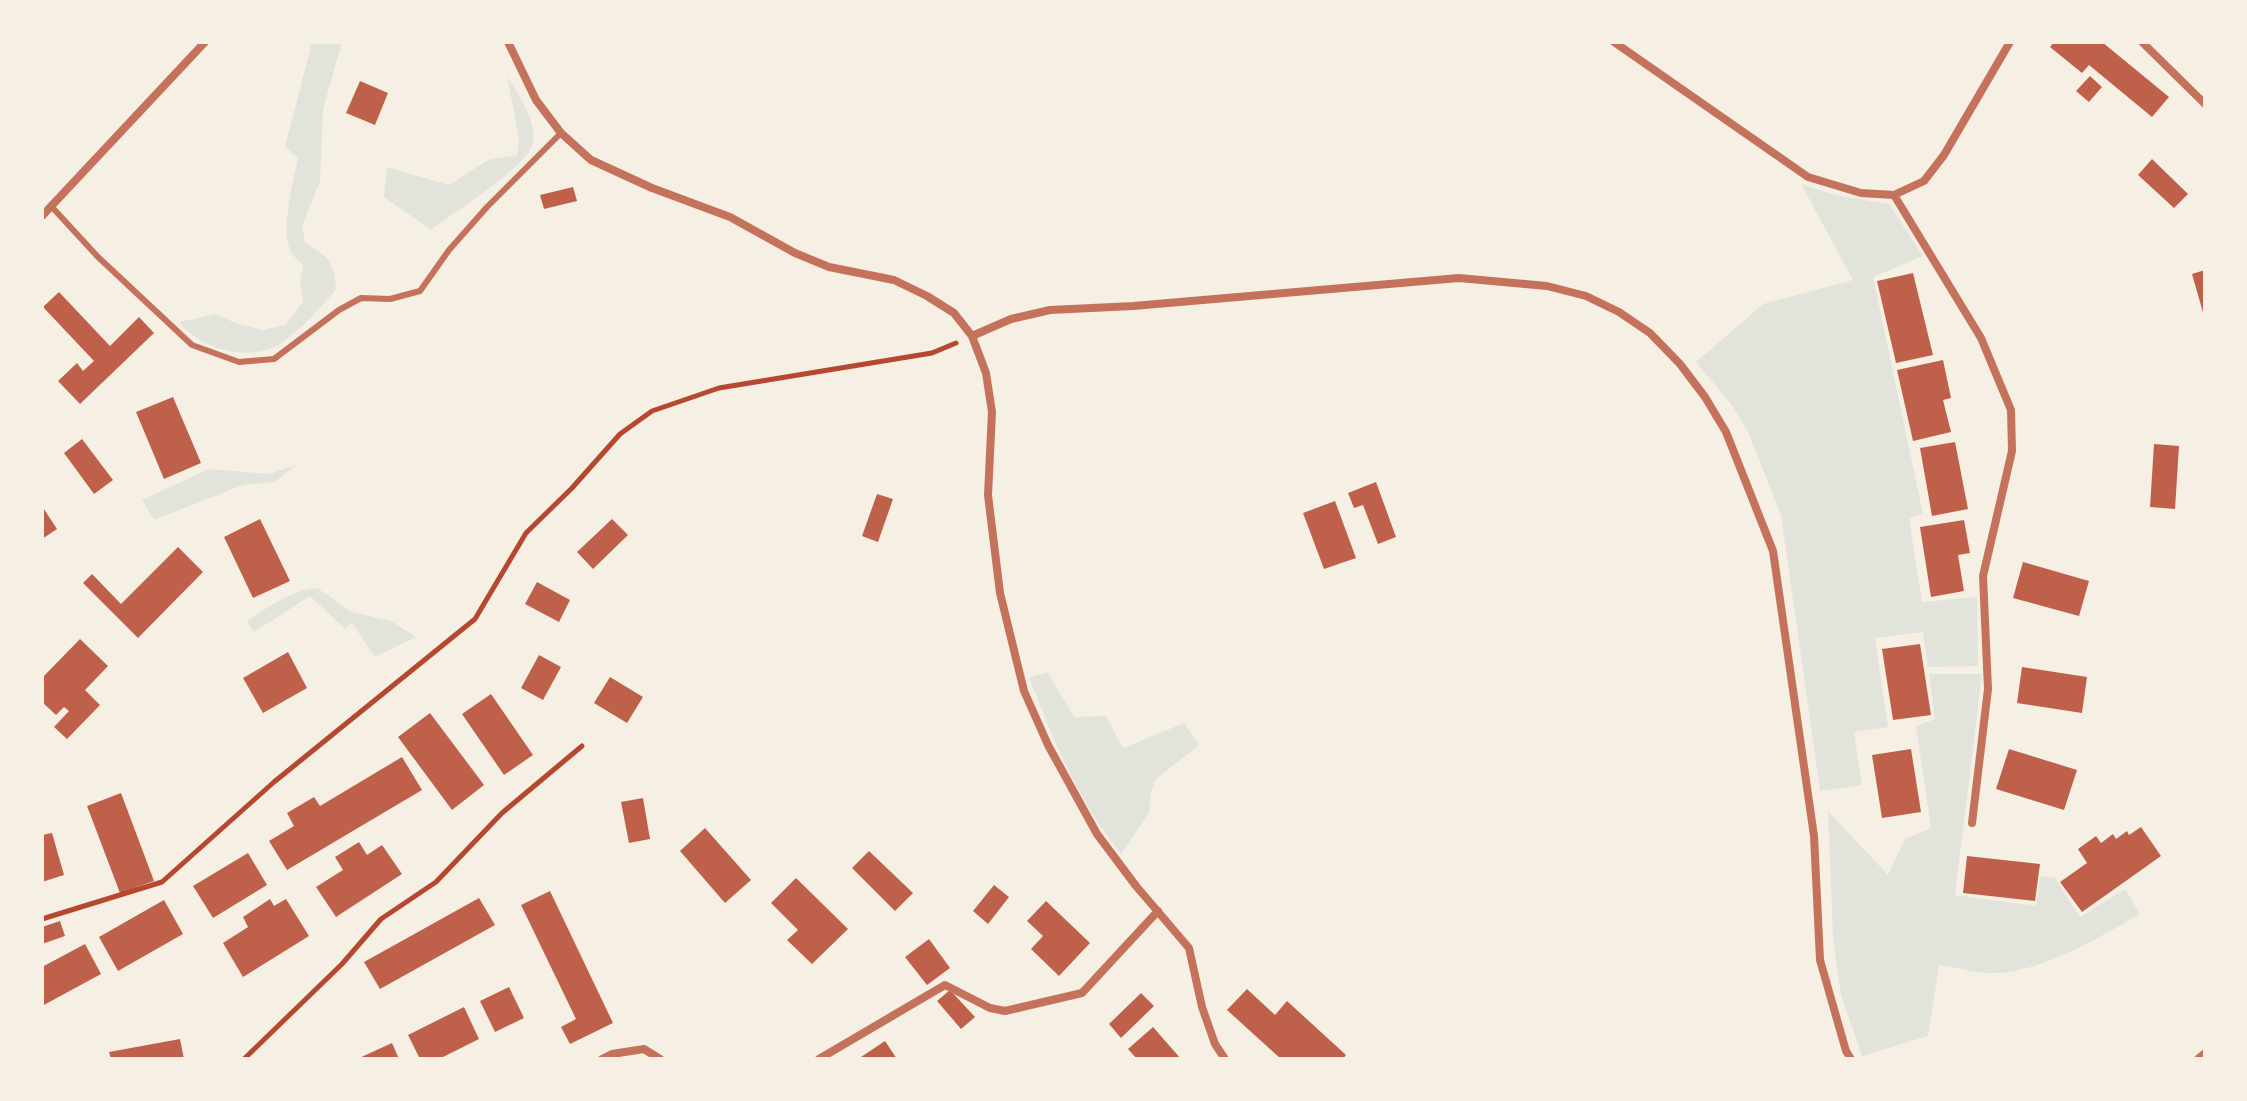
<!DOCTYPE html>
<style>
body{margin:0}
#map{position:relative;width:2247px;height:1101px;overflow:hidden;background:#f6efe4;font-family:Barlow,sans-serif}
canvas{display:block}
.frame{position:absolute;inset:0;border:44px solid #f6efe4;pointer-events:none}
</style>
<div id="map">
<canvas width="2247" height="1101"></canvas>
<div class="frame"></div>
</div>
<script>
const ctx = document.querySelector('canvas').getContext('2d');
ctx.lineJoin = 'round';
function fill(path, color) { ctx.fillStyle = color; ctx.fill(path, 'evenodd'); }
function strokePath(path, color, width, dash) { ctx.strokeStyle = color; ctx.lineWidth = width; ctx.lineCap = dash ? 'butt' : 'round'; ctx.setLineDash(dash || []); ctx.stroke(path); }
fill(new Path2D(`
 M312 42H342L323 109 320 181 302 226 305 242C328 257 334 260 336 289 326 303 291 339 277 346 244 361 201 349 179 322L216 314 235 323 262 330 285 325 303 302 300 281 303 265C298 261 293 256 290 250 281 226 293 183 298 158L285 147Z
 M507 76C518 95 539 122 532 146 526 166 451 215 431 230L384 197 387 167 449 185 488 160 517 155 519 139Z
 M1801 184 1835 195 1889 204 1923 256 1873 277 1923 514 1909 518 1922 602 1977 597 1978 666 1928 667 1923 632 1875 638 1888 727 1854 732 1862 785 1820 791 1781 515 1748 432 1731 404 1696 362 1763 304 1853 280Z
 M298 464 274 482 243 485 154 520 142 500 209 469 269 474Z
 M317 588 352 612 391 621 416 637 375 657 352 623 345 629 310 596 254 632 247 621C270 606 290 591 317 588Z
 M1048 673 1074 717 1106 716 1123 748 1184 723 1199 745 1156 779 1151 791 1149 813 1121 854C1079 802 1053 740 1029 677Z
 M1929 674H1982L1955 895 2036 906 2040 876 2055 878 2080 917 2125 889 2140 914C2098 938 2038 975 1989 973 1973 973 1955 967 1939 965L1928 1036 1862 1056 1841 995 1833 937 1828 811 1888 875 1905 839 1931 828 1916 726 1935 719Z`), '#e2e4dc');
fill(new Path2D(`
 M2054 42H2102L2169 97 2152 117 2089 65 2082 73 2050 47Z
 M2090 76 2102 87 2089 102 2076 91Z
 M360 81 388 93 375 125 346 113Z
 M2152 159 2188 194 2174 208 2138 175Z
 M573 187 577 201 544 209 540 195Z
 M2205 270V316H2204L2192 274Z
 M1913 273 1933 355 1896 363 1877 281Z
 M59 292 110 346 139 317 154 333 80 404 58 381 77 363 83 371 94 361 43 307Z
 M1943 360 1951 398 1943 400 1951 432 1913 441 1897 370Z
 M173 397 201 463 164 479 136 412Z
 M82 439 113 480 94 494 64 453Z
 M1955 442 1968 509 1932 516 1920 448Z
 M2154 444 2179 446 2175 509 2150 507Z
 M1376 482 1396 537 1378 544 1363 505 1354 508 1348 493Z
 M877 494 893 499 878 542 862 536Z
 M1335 501 1356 558 1324 569 1303 513Z
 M42 506 57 529 42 539Z
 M260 519 290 581 253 598 224 537Z
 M612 519 628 535 593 569 577 552Z
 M1964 520 1970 553 1958 555 1964 591 1931 597 1920 527Z
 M178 547 203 572 138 638 83 583 92 574 121 604Z
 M2023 562 2089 581 2079 616 2013 598Z
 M537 582 570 600 559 622 525 604Z
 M80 639 108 666 85 690 100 705 67 739 54 727 69 711 64 707 56 715 42 702V678Z
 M1920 644 1931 715 1893 720 1882 649Z
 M288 652 307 688 263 713 243 678Z
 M539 655 561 667 543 700 521 688Z
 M2022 667 2087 677 2082 713 2017 703Z
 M610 677 643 697 627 723 594 703Z
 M491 694 533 755 504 775 462 714Z
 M430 713 484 785 452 810 398 737Z
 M1911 749 1921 812 1882 818 1872 755Z
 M2009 749 2077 770 2064 810 1996 789Z
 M402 757 422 790 287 870 269 841 294 826 287 813 314 797 320 806Z
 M121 793 154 881 120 893 87 806Z
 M643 798 650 839 629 843 621 802Z
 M2141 827 2161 856 2082 912 2060 882 2087 863 2078 849 2096 836 2101 843 2113 834 2116 839 2127 831 2129 835Z
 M705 828 751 880 725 903 680 851Z
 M52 833 64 875 42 882V835Z
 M359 842 367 855 382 845 402 874 336 917 316 887 343 870 335 857Z
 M869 851 913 893 895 911 852 868Z
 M248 853 267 885 213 918 193 886Z
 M1967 856 2040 864 2035 901 1963 893Z
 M796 878 848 929 812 964 787 940 798 930 771 903Z
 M994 885 1009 897 988 924 973 911Z
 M550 891 613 1023 570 1044 561 1027 576 1019 521 905Z
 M479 898 495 925 380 989 364 962Z
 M270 899 274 906 286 899 309 936 243 977 223 943 248 927 243 917Z
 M164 900 183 934 118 971 99 937Z
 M1046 901 1090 943 1059 976 1031 949 1043 936 1027 921Z
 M60 921 65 936 42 944V927Z
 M929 939 950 968 927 985 905 957Z
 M85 944 101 974 42 1006V967Z
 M509 987 524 1018 495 1032 480 1001Z
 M1247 989 1275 1015 1287 1001 1346 1055 1343 1059H1281L1227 1010Z
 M950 990 975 1017 961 1029 937 1001Z
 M1141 993 1154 1006 1121 1038 1109 1024Z
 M464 1007 479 1039 439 1059H420L408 1035Z
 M1153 1027 1181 1059H1137L1128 1049Z
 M180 1039 184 1059H111L109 1052Z
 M885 1041 897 1059H858Z
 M392 1043 399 1059H357Z`), '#bf614a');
strokePath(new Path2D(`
 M42 919 162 882 274 782 475 619 526 533 572 488 620 434 652 411 719 388 932 353 956 343
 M244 1059 342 964 381 919 436 882 502 813 582 746`), '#b5482f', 5);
strokePath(new Path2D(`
 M51 206 98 257 192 345 239 362 274 359 339 310 361 298 390 299 420 291 449 250 487 207 561 133`), '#c5725c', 6);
strokePath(new Path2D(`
 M508 42 536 100 561 133 591 160 652 188 730 217 795 253 829 267 894 280 927 296 954 313 972 336 986 373 992 412 988 495 1000 593 1024 691 1048 745 1097 834 1136 886 1189 948 1202 1007 1215 1044 1225 1059
 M1614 42 1808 177 1861 193 1894 195 1924 181 1944 155 2010 42
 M2142 42 2205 104
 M1894 195 1981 338 2011 410 2012 451 1983 576 1988 689 1972 823
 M42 216 205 42
 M972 336 1011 319 1050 310 1133 306 1459 278 1547 286 1586 296 1619 312 1650 333 1680 364 1705 397 1726 432 1773 551 1814 836 1820 960 1846 1051 1851 1059
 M602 1059 612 1054 644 1049 660 1059
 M819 1059 945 985 990 1008 1005 1011 1082 993 1158 911
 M2198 1059 2205 1053`), '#c5725c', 8);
</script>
